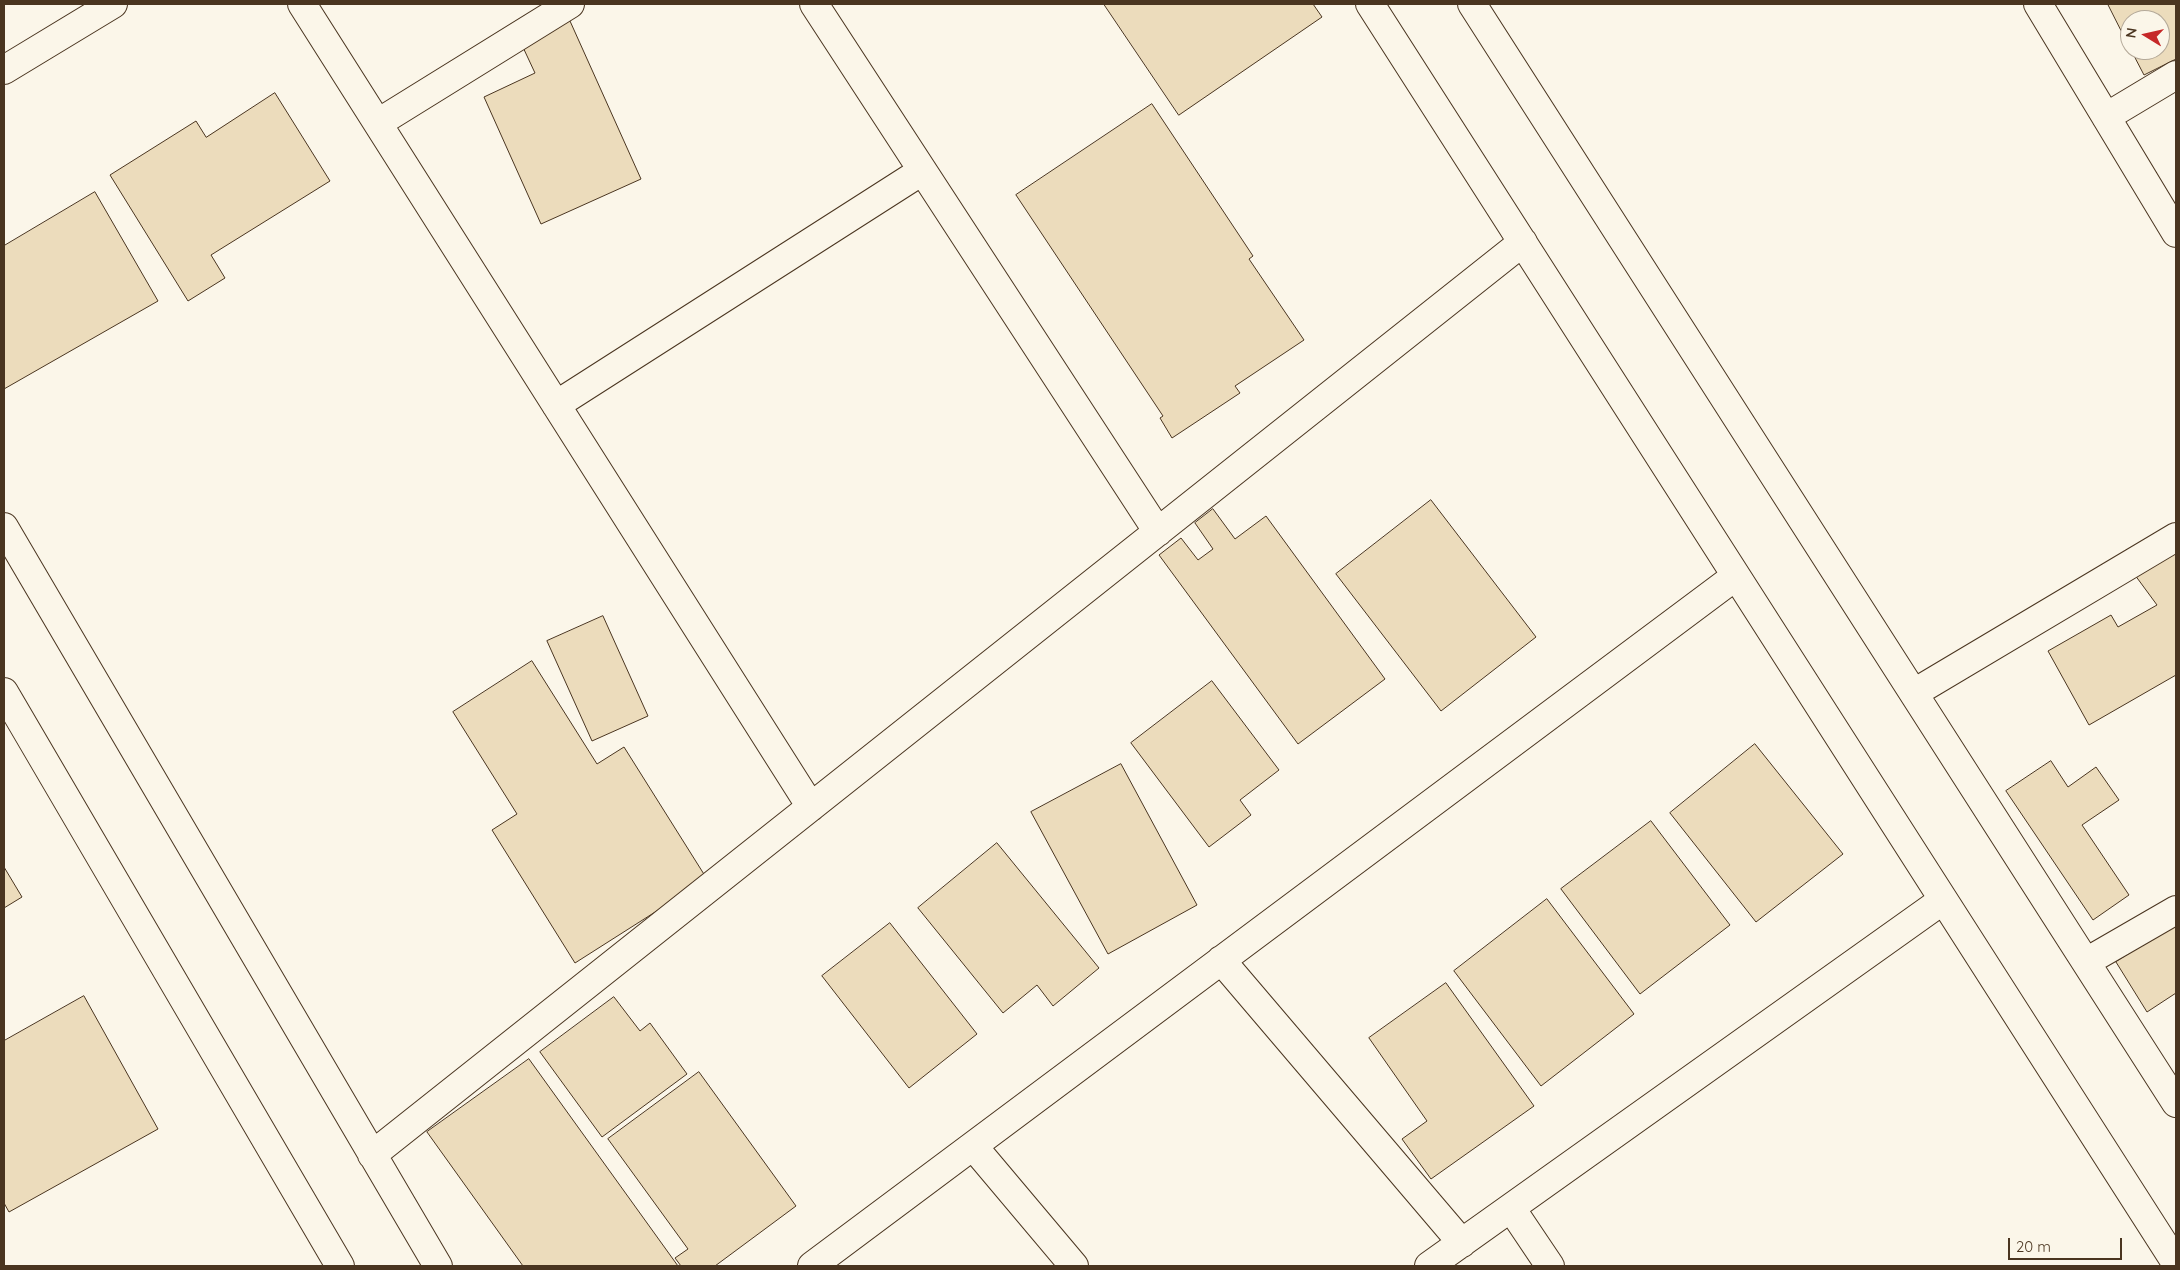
<!DOCTYPE html>
<style>
body{margin:0}
#map{position:relative;width:2180px;height:1270px;overflow:hidden;background:#fbf6e9;font-family:Quicksand,sans-serif}
canvas{display:block}
.frame{position:absolute;inset:0;border:5px solid #4a3520;pointer-events:none}
.north{position:absolute;left:2120px;top:10px;width:50px;height:50px;box-sizing:border-box;background:#fbf6e9;border:1px solid #b4a999;border-radius:50%;rotate:279deg;font-size:14px;font-weight:700;line-height:20px;text-align:center;color:#4a3520}
.north::after{content:'';display:block;margin:auto;width:18px;height:22px;background:#c62828;clip-path:polygon(50% 0,100% 100%,50% 72%,0 100%)}
.scale{position:absolute;left:2008px;top:1238px;width:114px;height:22px;box-sizing:border-box;border:2px solid #4a3520;border-top:0;padding-left:6px;font-size:15px;line-height:18px;white-space:nowrap;color:#4a3520;-webkit-text-stroke:4px #fbf6e9;paint-order:stroke}
</style>
<div id="map">
<canvas width="2180" height="1270"></canvas>
<div class="frame"></div>
<div class="north">N</div>
<div class="scale">20 m</div>
</div>
<script>
const ctx = document.querySelector('canvas').getContext('2d');
ctx.lineJoin = 'round';
function fill(path, color) { ctx.fillStyle = color; ctx.fill(path, 'evenodd'); }
function strokePath(path, color, width, dash) { ctx.strokeStyle = color; ctx.lineWidth = width; ctx.lineCap = dash ? 'butt' : 'round'; ctx.setLineDash(dash || []); ctx.stroke(path); }
const building = new Path2D(`
 M1104 4H1313L1322 17 1179 115Z
 M2108 4H2176V59L2144 75 2131 50H2160V20H2130V48Z
 M570 21 641 179 541 224 484 97 535 73 521 43Z
 M275 93 330 181 211 255 225 278 188 301 110 175 196 121 206 137Z
 M1152 104 1253 256 1249 259 1304 340 1235 386 1240 393 1172 438 1160 418 1163 416 1016 195Z
 M95 192 158 301 4 389V246Z
 M1431 500 1536 637 1441 711 1336 574Z
 M1213 509 1235 539 1266 516 1385 679 1298 744 1159 555 1181 538 1198 560 1213 549 1195 523Z
 M2176 546V675L2089 725 2048 651 2111 615 2118 627 2157 605 2132 571Z
 M603 616 648 716 592 741 547 641Z
 M532 661 597 764 624 747 707 879 575 963 492 830 517 814 453 712Z
 M1212 681 1279 770 1240 800 1251 815 1209 847 1131 743Z
 M1755 744 1843 854 1756 922 1670 813Z
 M2051 761 2068 787 2096 767 2119 800 2082 825 2129 895 2093 920 2006 791Z
 M1121 764 1197 905 1108 954 1031 812Z
 M1651 821 1730 925 1640 994 1561 889Z
 M997 843 1099 968 1053 1006 1037 985 1003 1013 918 908Z
 M4 867 22 897 4 908Z
 M1547 899 1634 1014 1541 1086 1454 971Z
 M890 923 977 1034 909 1088 822 976Z
 M2176 924V993L2147 1012 2116 962Z
 M1446 983 1534 1106 1431 1179 1402 1139 1427 1121 1369 1038Z
 M84 996 158 1129 9 1212 4 1203V1041Z
 M614 997 640 1031 650 1023 687 1074 602 1137 540 1052Z
 M529 1059 678 1266H523L427 1132Z
 M699 1072 796 1206 715 1266H681L675 1258 688 1249 608 1139Z`);
fill(building, '#ecdcbc');
strokePath(building, '#4a3520', 1);
const minor = new Path2D(`
 M302 4 811 807
 M814 4 1158 532
 M1370 4 2176 1263
 M1472 4 2176 1103
 M2038 4 2176 233
 M4 70 113 4
 M2106 117 2176 75
 M378 123 570 4
 M556 405 922 171
 M4 527 438 1266
 M4 692 340 1266
 M1914 693 2176 537
 M1221 960 1462 1243
 M2086 962 2176 910
 M973 1146 1074 1266
 M372 1155 1523 242
 M1511 1208 1550 1266
 M812 1266 1736 576
 M1429 1266 1943 900`);
strokePath(minor, '#4a3520', 30);
strokePath(minor, '#fbf6e9', 28);
</script>
